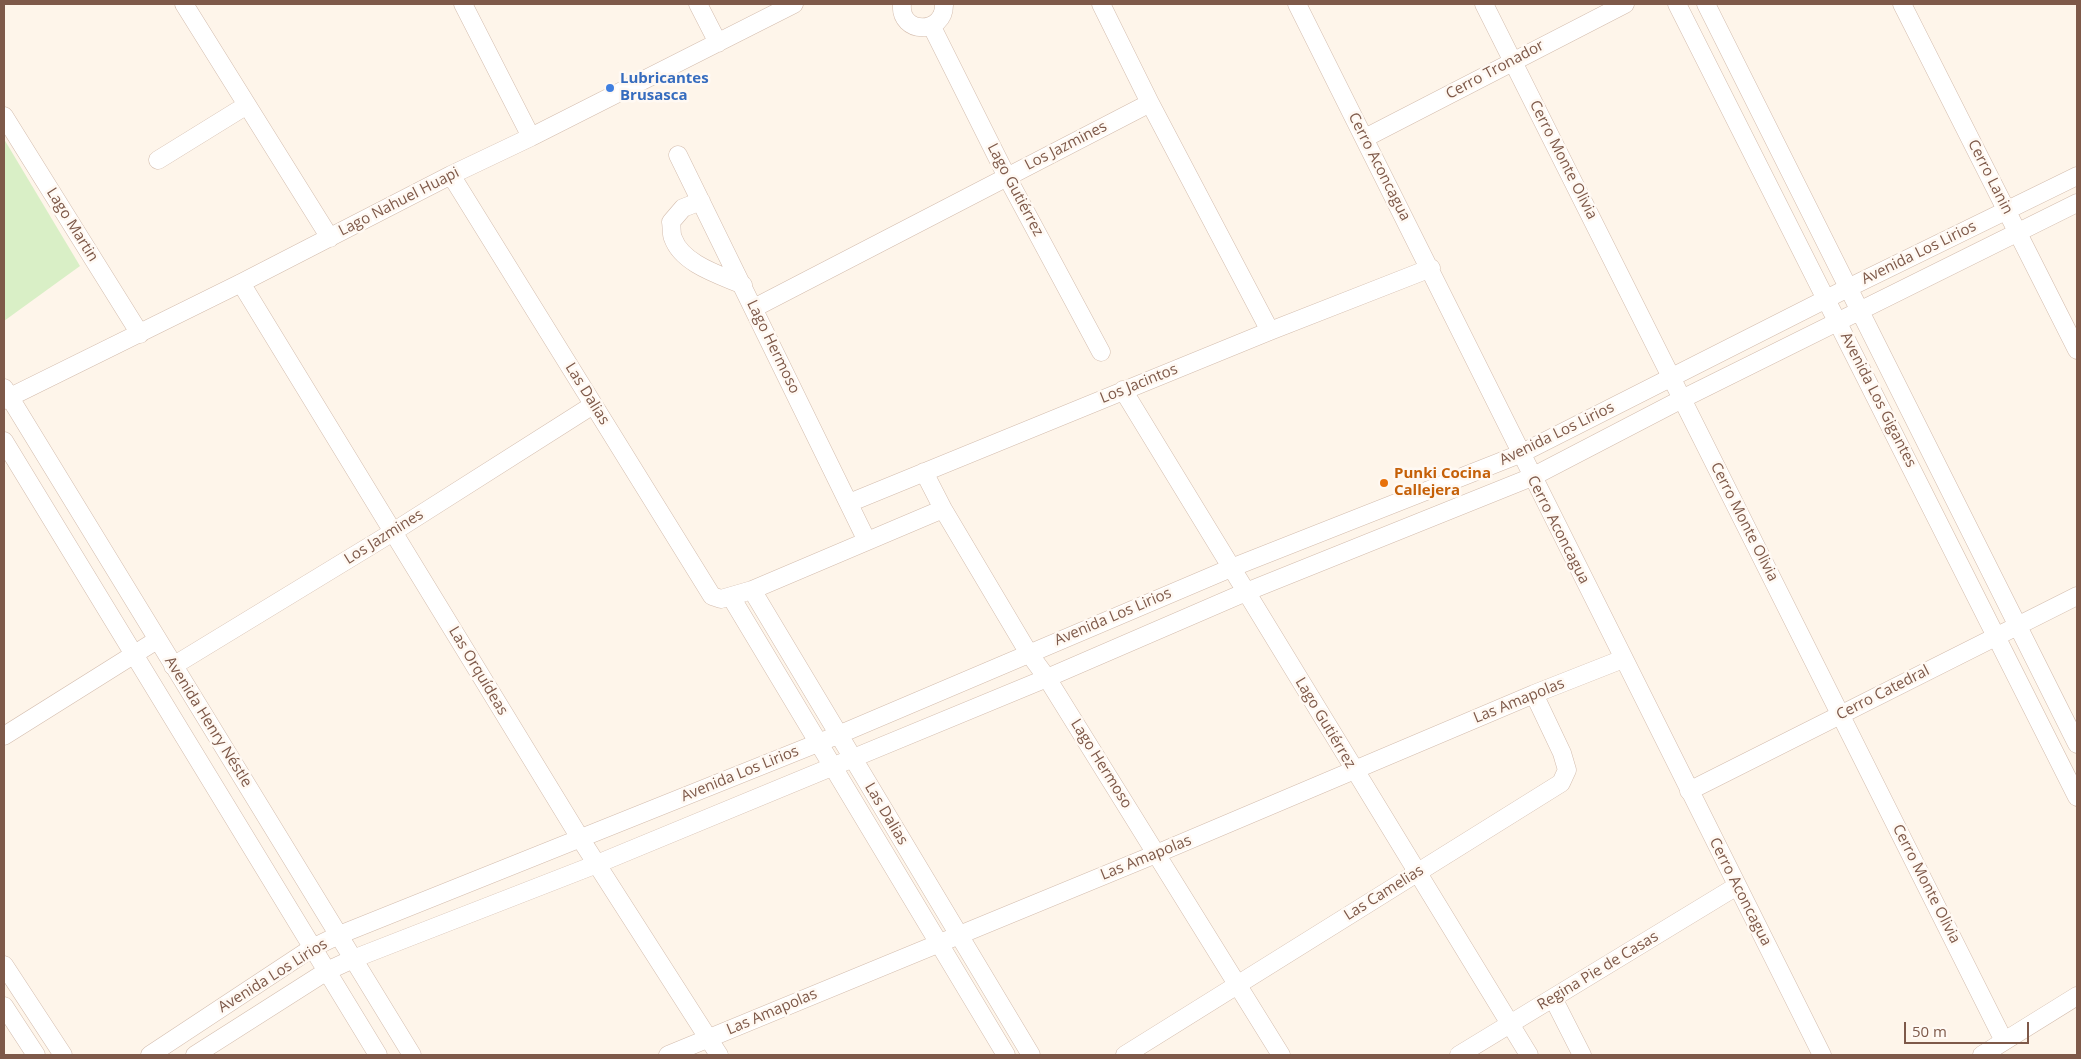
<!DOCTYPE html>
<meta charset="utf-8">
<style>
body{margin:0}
#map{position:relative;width:2081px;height:1059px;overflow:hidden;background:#fef5ea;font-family:"Open Sans",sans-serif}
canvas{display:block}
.frame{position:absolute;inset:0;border:5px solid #7e5949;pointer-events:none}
.scale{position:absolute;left:1904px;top:1022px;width:125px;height:22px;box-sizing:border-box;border:2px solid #7e5949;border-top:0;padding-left:6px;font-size:15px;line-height:18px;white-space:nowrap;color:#7e5949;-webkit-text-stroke:4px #fff9f3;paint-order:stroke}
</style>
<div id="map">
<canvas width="2081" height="1059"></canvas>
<div class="frame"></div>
<div class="scale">50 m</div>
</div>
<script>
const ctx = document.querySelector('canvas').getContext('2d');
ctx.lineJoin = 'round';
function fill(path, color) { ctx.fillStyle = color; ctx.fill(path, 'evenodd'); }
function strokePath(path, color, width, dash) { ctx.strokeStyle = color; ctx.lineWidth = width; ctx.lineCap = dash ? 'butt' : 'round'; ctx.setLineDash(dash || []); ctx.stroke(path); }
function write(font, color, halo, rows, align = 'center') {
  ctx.font = font + ' "Open Sans",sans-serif'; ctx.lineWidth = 5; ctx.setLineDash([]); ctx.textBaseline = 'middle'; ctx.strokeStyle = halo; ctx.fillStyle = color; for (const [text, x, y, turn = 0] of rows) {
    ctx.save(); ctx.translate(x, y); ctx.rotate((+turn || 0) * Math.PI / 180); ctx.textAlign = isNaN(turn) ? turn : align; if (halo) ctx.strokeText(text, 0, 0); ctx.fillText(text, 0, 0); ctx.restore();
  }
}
fill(new Path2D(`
 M4 139 80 266 4 321Z`), '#d9efc6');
const street = new Path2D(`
 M184 4 330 238
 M463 4 531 137
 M698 4 718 43
 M902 4C899 35 945 35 944 4
 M1101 4 1150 103
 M1297 4 1822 1055
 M1484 4 2004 1041
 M1677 4 2077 797
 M1706 4 2077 744
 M1902 4 2077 350
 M932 27 1007 177 1101 352
 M4 116 140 334
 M1365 138 1625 4
 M678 155 867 541
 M158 160 247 105
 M451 175 712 596 721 599 752 590 1031 1055
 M701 201 683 208 671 222C672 227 671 234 673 238 682 264 720 275 743 285
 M241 283 580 838 719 1055
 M754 308 1150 103 1270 331
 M4 388 412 1055
 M1123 390 1529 1055
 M4 400 241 283 451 175 531 137 794 4
 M4 441 378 1055
 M924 472 943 509 1028 652 1047 678 1281 1055
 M849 503 1270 331 1431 268
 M752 590 943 509
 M731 597 1006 1055
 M173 666 393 532 593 405
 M4 736 157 640
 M1689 791 2077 596
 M4 965 63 1055
 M1553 998 1582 1055
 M4 1006 36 1055
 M150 1055 312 948 339 935 838 735 1231 568 1520 454 1848 288 2077 176
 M195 1055 327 971 353 959 597 864 1047 678 1246 592 1532 477 1682 399 2077 203
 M668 1055 1156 854 1534 694 1623 659
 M1125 1055 1561 783 1567 770 1562 753 1534 694
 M1459 1055 1737 886
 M1982 1055 2077 996`);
strokePath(street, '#d3bcad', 19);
strokePath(street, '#fff', 18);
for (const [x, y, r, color] of [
 [610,88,5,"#3f7fe0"],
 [1384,483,5,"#e8710a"]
]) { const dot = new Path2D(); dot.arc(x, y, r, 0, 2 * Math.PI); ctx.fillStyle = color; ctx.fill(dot); strokePath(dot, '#fff9f3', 2); }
write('15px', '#7e5949', '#fff9f3', [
 ["Cerro Tronador",1495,70,-28],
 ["Los Jazmines",1066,146,-27],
 ["Cerro Monte Olivia",1563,160,63],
 ["Cerro Aconcagua",1379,167,63],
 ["Cerro Lanin",1990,177,63],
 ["Lago Gutiérrez",1015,190,62],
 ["Lago Nahuel Huapi",399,202,-27],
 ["Lago Martin",72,225,58],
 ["Avenida Los Lirios",1919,253,-26],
 ["Lago Hermoso",773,347,64],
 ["Los Jacintos",1139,384,-22],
 ["Las Dalias",587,394,58],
 ["Avenida Los Gigantes",1878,400,63],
 ["Avenida Los Lirios",1557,434,-26],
 ["Cerro Monte Olivia",1744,522,63],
 ["Cerro Aconcagua",1558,530,63],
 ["Los Jazmines",384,537,-32],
 ["Avenida Los Lirios",1113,617,-23],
 ["Las Orquídeas",478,671,59],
 ["Cerro Catedral",1883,693,-27],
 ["Las Amapolas",1519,701,-22],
 ["Avenida Henry Néstle",208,722,58],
 ["Lago Gutiérrez",1325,723,59],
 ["Lago Hermoso",1101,764,58],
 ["Avenida Los Lirios",740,774,-22],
 ["Las Dalias",886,814,59],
 ["Las Amapolas",1146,858,-22],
 ["Cerro Monte Olivia",1926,884,63],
 ["Cerro Aconcagua",1740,892,63],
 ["Las Camelias",1384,893,-32],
 ["Regina Pie de Casas",1598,971,-31],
 ["Avenida Los Lirios",273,976,-32],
 ["Las Amapolas",772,1012,-23]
]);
write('bold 15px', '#366cbe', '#fff9f3', [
 ["Lubricantes",620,79],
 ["Brusasca",620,96]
], 'left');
write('bold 15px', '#c56008', '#fff9f3', [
 ["Punki Cocina",1394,474],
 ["Callejera",1394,491]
], 'left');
</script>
